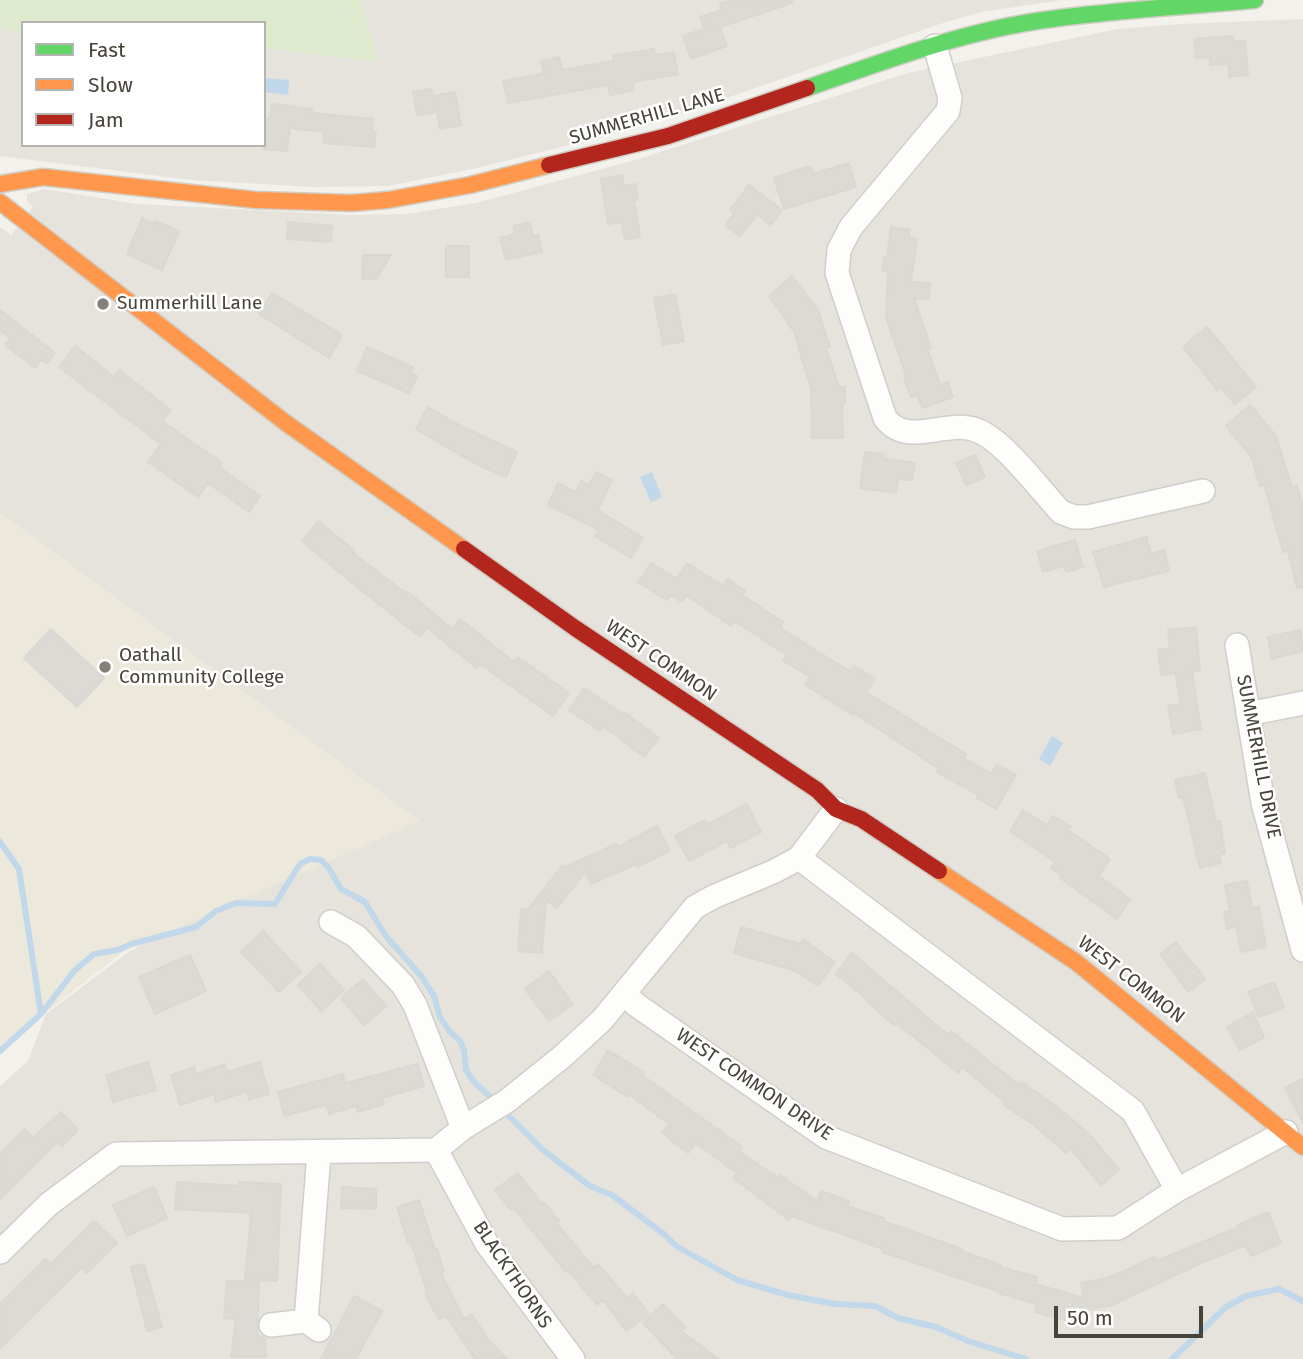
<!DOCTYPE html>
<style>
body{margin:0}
#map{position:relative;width:1303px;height:1359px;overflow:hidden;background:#f2f1ec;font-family:"Fira Sans",sans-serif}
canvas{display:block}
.legend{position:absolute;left:21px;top:21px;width:245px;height:126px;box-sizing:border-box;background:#fff;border:2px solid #b5b4b0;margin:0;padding:9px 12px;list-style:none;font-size:21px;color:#474339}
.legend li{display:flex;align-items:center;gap:14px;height:35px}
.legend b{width:35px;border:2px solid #b5b4b0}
.scale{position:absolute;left:1054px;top:1306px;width:149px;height:32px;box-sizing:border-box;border:4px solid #474339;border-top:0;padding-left:9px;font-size:21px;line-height:24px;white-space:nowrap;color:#474339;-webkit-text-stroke:5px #fff;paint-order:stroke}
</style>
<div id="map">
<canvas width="1303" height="1359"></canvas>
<ul class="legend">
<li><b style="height:9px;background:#63d668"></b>Fast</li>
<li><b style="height:9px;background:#ff974d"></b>Slow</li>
<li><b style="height:9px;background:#b3261e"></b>Jam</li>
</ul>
<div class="scale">50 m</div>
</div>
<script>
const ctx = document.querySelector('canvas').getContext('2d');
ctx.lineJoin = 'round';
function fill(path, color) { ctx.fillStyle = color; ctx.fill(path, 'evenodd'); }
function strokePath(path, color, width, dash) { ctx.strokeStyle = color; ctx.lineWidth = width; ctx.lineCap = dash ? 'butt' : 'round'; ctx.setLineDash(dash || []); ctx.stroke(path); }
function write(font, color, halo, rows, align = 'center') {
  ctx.font = font + ' "Fira Sans",sans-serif'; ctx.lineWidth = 5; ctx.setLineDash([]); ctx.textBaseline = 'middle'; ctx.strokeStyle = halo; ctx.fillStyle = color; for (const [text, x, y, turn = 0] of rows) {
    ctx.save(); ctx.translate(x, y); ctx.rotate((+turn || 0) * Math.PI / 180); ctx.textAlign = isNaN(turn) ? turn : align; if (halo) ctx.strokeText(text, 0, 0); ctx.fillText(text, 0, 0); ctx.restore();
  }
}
fill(new Path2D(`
 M361 0H1062L981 12 940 24 646 126 477 168 388 186 313 187 191 180 0 156V28L23 34V145H264V48L378 62Z
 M1303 19V1359H0V1086L28 1061 46 1014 127 953 314 847 419 821 0 513V227L11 235 33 207 27 201V194L45 189 137 204 351 215 406 214 476 203 635 160 908 73 1117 29 1180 24Z`), '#e5e3db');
fill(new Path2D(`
 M0 513 420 821 123 952 0 1048Z`), '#ece9dc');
fill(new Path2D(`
 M0 0H361L378 62 264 48V23H23V34L0 28Z`), '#ddeace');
fill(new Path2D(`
 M264 78 289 80 288 95 264 92Z
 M652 472 662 497 651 502 640 477Z
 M1052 736 1063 743 1050 766 1039 759Z`), '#c1d8eb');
strokePath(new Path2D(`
 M0 842 19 869 41 1014 0 1051
 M41 1014 75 970 94 954 118 950 131 944 196 927 216 911 236 903 275 904 300 864 310 859 321 860 328 867 341 889 365 902 385 935 422 977 434 996 440 1017 449 1031 460 1041 464 1050 466 1070 474 1082 496 1102
 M503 1110 543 1150 590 1186 612 1195 665 1235 676 1246 737 1280 788 1295 835 1304 875 1306 898 1318 936 1327 968 1341 1026 1359
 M1172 1359 1226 1307 1246 1296 1279 1289 1303 1301`), '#c1d8eb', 6);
const building = new Path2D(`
 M732 0H792V3L720 27 727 46 691 59 683 36 704 29 700 17 722 10 720 4Z
 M1233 36 1234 42 1245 41 1248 75 1229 77 1228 64 1210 65V57L1196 58 1194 39Z
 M654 49 655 55 674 52 678 74 633 82 634 90 610 95 608 85 508 103 503 81 544 73 541 61 559 57 562 70 614 61 613 56Z
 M431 89 433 96 455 92 461 125 440 129 437 112 417 115 413 92Z
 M272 104 312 109V113L373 119 372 132H376L374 147 323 143 324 132 290 128 287 151 264 149V118L270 119Z
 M849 163 856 187 784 209 774 178 810 166 813 174Z
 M622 175 624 186 636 184 638 200H634L640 237 625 239 621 222 608 224 601 179Z
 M749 185 782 210 771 225 757 214 740 236 725 225 734 213 730 210Z
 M142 218 154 224 156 221 179 231 162 270 127 254Z
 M288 222 332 226 331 242 287 239Z
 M530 222 533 236 538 235 542 252 506 260 500 238 515 234 513 226Z
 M891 227 910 230 909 237 917 239 911 282 930 283 929 299 914 298 931 348 928 350 940 385 948 382 953 397 923 408 917 395 911 397 904 379 907 378 886 318 888 272 882 271 884 257H887Z
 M446 246H469V277H446Z
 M363 255H391L376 279H362Z
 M792 276 818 310 830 347 826 348 839 387H845V404H842L843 438H812L811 389 794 332 769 296Z
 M272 293 342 335 329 358 259 314Z
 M675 294 684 341 663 345 654 298Z
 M0 310 55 353 47 363 41 360 35 368 5 345 10 338 0 330Z
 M1207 327 1256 387 1235 404 1220 387 1217 390 1183 347Z
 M75 346 114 377 119 370 171 410 162 421 222 463 219 467 260 496 249 512 208 483 198 497 148 462 161 444 59 367Z
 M367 347 413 367 411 373 417 376 409 393 357 371Z
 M1250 405 1276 436 1292 487 1297 486 1303 504V587L1297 588 1288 551 1283 552 1264 484 1260 486 1251 456 1226 426Z
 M428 407 465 428 517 452 506 477 474 463 416 429Z
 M865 452 884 454 883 458 915 463 912 480 898 479 896 493 860 488Z
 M975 455 985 477 966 485 956 463Z
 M596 472 612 480 598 510 643 538 631 558 595 536 599 530 548 505 558 483 575 492 581 481 589 485Z
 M318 521 355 551 353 553 406 593 408 592 452 629 460 619 514 662 518 657 569 693 553 716 480 664 477 668 427 628 420 637 345 577 302 541Z
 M1147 537 1151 554 1164 550 1169 571 1104 587 1093 552Z
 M1075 540 1083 567 1066 572 1064 566 1043 572 1037 551Z
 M651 563 677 579 687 563 724 586 728 579 745 591 742 595 783 622 780 628 843 667 850 671 854 666 875 679 866 692 966 754 964 758 991 774 997 764 1016 775 996 809 977 798 978 795 937 772 939 769 918 755 854 713 853 715 805 685 810 677 783 661 787 655 734 621 731 626 686 595 682 602 670 595 667 600 638 582Z
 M1196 627 1200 671H1192L1201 729 1173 734 1168 706 1181 704 1175 673 1161 675 1158 650 1170 649 1168 630Z
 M51 629 104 678 77 707 24 658Z
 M1300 630 1303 651 1272 659 1268 637Z
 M584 688 623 714 624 712 659 738 644 757 603 726 600 731 569 710Z
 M1205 773 1216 822 1220 821 1225 853 1219 855 1221 863 1200 868 1183 797 1179 798 1175 780Z
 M747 804 761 832 730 848 727 841 689 861 675 836 705 820 707 825Z
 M1023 810 1047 825 1053 816 1071 827 1068 830 1110 859 1099 876 1130 899 1117 919 1060 878 1062 876 1051 868 1055 862 1010 831Z
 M657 826 670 850 638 867 636 864 591 884 585 872 557 908 546 900 542 953 518 951 521 909H528L563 865 565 867 616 844 618 847Z
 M1247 881 1252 908 1259 907 1266 947 1241 952 1236 927 1227 929 1224 912 1230 911 1225 885Z
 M741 927 800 944 803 939 835 962 818 986 796 971 734 953Z
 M263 931 301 972 279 992 241 952Z
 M1176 942 1205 979 1188 992 1160 954Z
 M852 953 948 1035 951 1031 1019 1085 1022 1082 1059 1108 1090 1135 1119 1170 1101 1185 1070 1148 1066 1153 1034 1125 1004 1105 1006 1103 962 1067 958 1073 897 1023 895 1026 868 1002 869 1001 836 974Z
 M190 955 206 991 155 1014 139 977Z
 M320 964 344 990 321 1011 298 985Z
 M549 971 573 1004 549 1021 525 989Z
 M363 979 386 1006 364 1025 341 998Z
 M1274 982 1284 1007 1259 1017 1248 992Z
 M1253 1012 1264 1037 1240 1050 1227 1027Z
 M608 1050 644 1072 642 1075 742 1147 739 1151 778 1178 780 1175 817 1201 821 1191 849 1201 848 1206 884 1218 883 1221 962 1249 961 1251 1001 1265 1000 1267 1037 1277 1035 1284 1084 1298 1081 1283 1111 1277 1154 1257 1156 1261 1239 1227 1238 1225 1268 1212 1281 1243 1251 1256 1246 1245 1201 1263 1112 1305 1069 1314 1067 1321 1035 1312 1037 1304 998 1293V1291L882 1252 883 1249 792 1216 789 1220 733 1178 737 1173 696 1143 688 1153 662 1133 669 1124 630 1095 628 1097 593 1075Z
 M148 1062 156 1090 113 1102 106 1075Z
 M260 1062 269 1094 249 1100 247 1091 216 1102 214 1094 180 1105 171 1075 194 1067 196 1074 225 1064 228 1072Z
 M418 1064 424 1086 382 1098 384 1104 358 1112 356 1106 329 1114 326 1105 284 1116 278 1092 343 1074 345 1083Z
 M1303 1079V1123L1285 1088Z
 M61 1112 78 1130 62 1146 57 1142 0 1199V1154L25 1129 33 1138Z
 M518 1173 542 1204 544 1202 559 1221 556 1223 594 1268 598 1264 627 1298 633 1293 649 1314 626 1331 603 1300 597 1305 568 1270 566 1272 514 1208 511 1210 495 1190Z
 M177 1182 239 1186V1182L281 1184 277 1281 245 1280 251 1213 175 1209Z
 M154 1187 167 1218 127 1236 113 1205Z
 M342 1187 376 1189V1209L341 1208Z
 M419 1200 435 1250 437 1249 444 1272 441 1273 464 1319 472 1314 489 1341 507 1359H475L446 1316 439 1320 425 1293 427 1292 411 1242 408 1243 397 1207Z
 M94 1221 117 1243 87 1273 82 1267 0 1348V1304L45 1259 51 1264Z
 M144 1264 162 1327 147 1331 131 1267Z
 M227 1281H259L257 1336 265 1338 266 1357H231L236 1319 224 1318Z
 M354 1296 382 1311 356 1359H321Z
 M663 1304 685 1327 681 1331 719 1359H677L643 1323Z`);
fill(building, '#dbdad5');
strokePath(building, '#dad8d2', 2);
const street = new Path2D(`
 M935 46 950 98 948 111 851 227 839 250 837 273 885 418C907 448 944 419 976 430 1003 439 1040 490 1061 512L1074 517H1088L1203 491
 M1237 645 1263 803 1303 950
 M1248 714 1303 703
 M799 858 1133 1111 1177 1190
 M331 922 356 936 403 985 415 1005 463 1128
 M625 993 635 1004 826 1137 1062 1229 1118 1228 1177 1190 1286 1132
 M436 1150 487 1244 573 1359
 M0 1252 49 1204 116 1154 436 1150 463 1128 507 1101 563 1056 602 1020 695 907 713 897 775 871 799 858 836 809
 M271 1325 306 1321
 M319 1330 306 1321 319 1153`);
const fast = new Path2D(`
 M807 88C882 62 959 33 1037 21 1109 10 1183 7 1255 0`);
const slow = new Path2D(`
 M0 184 43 177 256 200 352 203 388 200 470 185 549 165
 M0 202 286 423 464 549
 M939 871 1076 962 1303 1147`);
const jam = new Path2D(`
 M549 165 668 136 807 88
 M464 549 575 628 817 790 836 809 861 819 939 871`);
strokePath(street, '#d0ceca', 26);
strokePath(fast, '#d0cec4', 19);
strokePath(slow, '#d0cec4', 19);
strokePath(jam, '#d0cec4', 19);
strokePath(street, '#fdfdfc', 23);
strokePath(fast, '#63d668', 16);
strokePath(slow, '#ff974d', 16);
strokePath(jam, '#b3261e', 16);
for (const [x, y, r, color] of [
 [103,304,7,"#838078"],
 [105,667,7,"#838078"]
]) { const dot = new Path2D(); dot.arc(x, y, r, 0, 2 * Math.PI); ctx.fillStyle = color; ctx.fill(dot); strokePath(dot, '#fff', 2.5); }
write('19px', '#474339', '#fff', [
 ["SUMMERHILL LANE",647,117,-16],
 ["WEST COMMON",661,661,34],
 ["SUMMERHILL DRIVE",1258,757,79],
 ["WEST COMMON",1131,980,38],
 ["WEST COMMON DRIVE",754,1085,34],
 ["BLACKTHORNS",512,1275,56]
]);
write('19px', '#474339', '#fff', [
 ["Summerhill Lane",117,304],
 ["Oathall",119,656],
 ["Community College",119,678]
], 'left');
</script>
